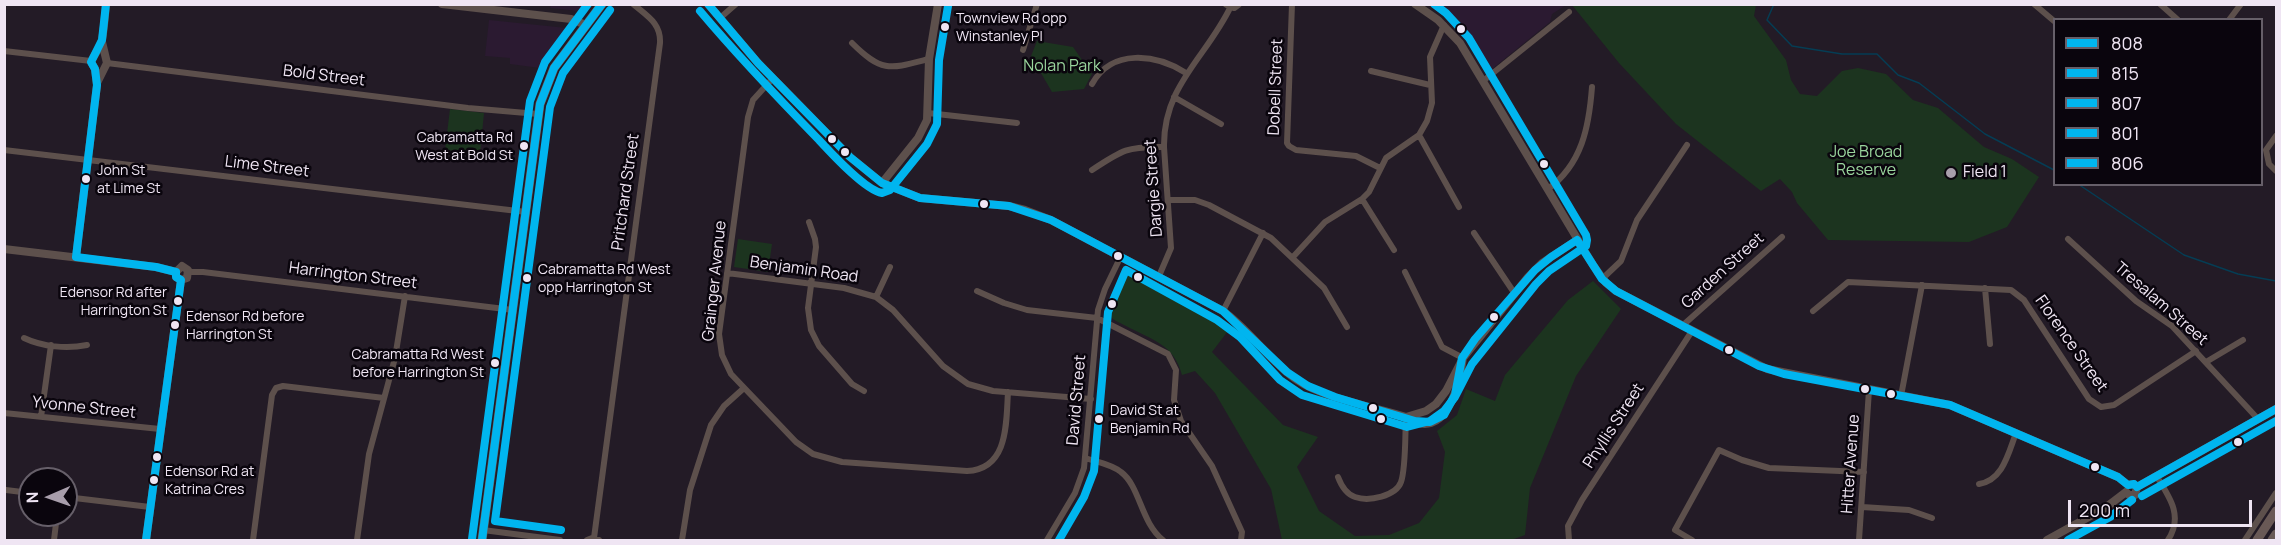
<!DOCTYPE html>
<style>
body{margin:0}
#map{position:relative;width:2281px;height:545px;overflow:hidden;background:#231b26;font-family:Manrope,sans-serif}
canvas{display:block}
.frame{position:absolute;inset:0;border:6px solid #efe5f3;pointer-events:none}
.legend{position:absolute;left:2053px;top:18px;width:210px;height:168px;box-sizing:border-box;background:#0a050d;border:2px solid #665f69;margin:0;padding:8px 10px;list-style:none;font-size:18px;color:#efe5f3}
.legend li{display:flex;align-items:center;gap:12px;height:30px}
.legend b{width:30px;border:2px solid #665f69}
.north{position:absolute;left:18px;top:467px;width:60px;height:60px;box-sizing:border-box;background:#0a050d;border:2px solid #665f69;border-radius:50%;rotate:268deg;font-size:16px;font-weight:700;line-height:24px;text-align:center;color:#efe5f3}
.north::after{content:'';display:block;margin:auto;width:21px;height:27px;background:#a89eab;clip-path:polygon(50% 0,100% 100%,50% 72%,0 100%)}
.scale{position:absolute;left:2068px;top:500px;width:184px;height:27px;box-sizing:border-box;border:3px solid #efe5f3;border-top:0;padding-left:8px;font-size:18px;line-height:21px;white-space:nowrap;color:#efe5f3;-webkit-text-stroke:4px #0a050d;paint-order:stroke}
</style>
<div id="map">
<canvas width="2281" height="545"></canvas>
<div class="frame"></div>
<ul class="legend">
<li><b style="height:8px;background:#00b5ef"></b>808</li>
<li><b style="height:8px;background:#00b5ef"></b>815</li>
<li><b style="height:8px;background:#00b5ef"></b>807</li>
<li><b style="height:8px;background:#00b5ef"></b>801</li>
<li><b style="height:8px;background:#00b5ef"></b>806</li>
</ul>
<div class="north">N</div>
<div class="scale">200 m</div>
</div>
<script>
const ctx = document.querySelector('canvas').getContext('2d');
ctx.lineJoin = 'round';
function fill(path, color) { ctx.fillStyle = color; ctx.fill(path, 'evenodd'); }
function strokePath(path, color, width, dash) { ctx.strokeStyle = color; ctx.lineWidth = width; ctx.lineCap = dash ? 'butt' : 'round'; ctx.setLineDash(dash || []); ctx.stroke(path); }
function write(font, color, halo, rows, align = 'center') {
  ctx.font = font + ' Manrope,sans-serif'; ctx.lineWidth = 5; ctx.setLineDash([]); ctx.textBaseline = 'middle'; ctx.strokeStyle = halo; ctx.fillStyle = color; for (const [text, x, y, turn = 0] of rows) {
    ctx.save(); ctx.translate(x, y); ctx.rotate((+turn || 0) * Math.PI / 180); ctx.textAlign = isNaN(turn) ? turn : align; if (halo) ctx.strokeText(text, 0, 0); ctx.fillText(text, 0, 0); ctx.restore();
  }
}
fill(new Path2D(`
 M551 5V4L583 5 578 11 550 8Z
 M1433 5H1566L1552 14 1550 22 1492 69 1486 67 1465 33Z
 M489 20 567 28 569 32 540 68 510 64V58L485 56Z`), '#2b1a31');
fill(new Path2D(`
 M1572 5H1756L1754 16 1786 60 1791 80 1800 94 1817 96 1842 71 1858 68 1886 74 1913 100 1938 108 1984 147 2012 159 2039 177 2007 227 1969 242 1828 240 1797 203 1792 192 1780 179 1761 191 1676 124 1619 63Z
 M1037 41 1073 47 1092 74 1084 89 1052 92 1031 56Z
 M450 109 484 113 480 154 445 150Z
 M738 239 772 244 768 272 734 267Z
 M1124 267 1231 327 1212 352 1283 425 1318 437 1297 467 1319 511 1355 536 1389 535 1419 523 1439 498 1445 452 1437 431 1457 415 1466 389 1495 401 1505 375 1568 300 1593 281 1621 309 1576 376 1530 488 1525 535 1511 540H1282L1271 489 1215 393 1195 371 1182 375C1174 344 1152 340 1126 326 1118 322 1111 319 1106 312L1108 302Z`), '#1c341f');
strokePath(new Path2D(`
 M1774 4 1767 20 1792 46 1842 54H1877L1898 75 1919 83 1985 134 2054 170
 M2078 184 2184 255 2238 274 2276 281`), '#053d54', 1.5);
strokePath(new Path2D(`
 M1292 4 1287 143 1289 146 1296 150 1356 156 1380 168
 M2034 4 2054 21
 M2160 4 2178 20
 M720 18 736 4
 M2229 20 2241 4
 M852 43C882 73 890 69 929 59
 M1023 50 1037 4
 M4 51 91 61
 M107 63 468 108 538 114
 M1371 71 1430 85
 M773 78 753 100 748 117 719 334 722 355 731 374 796 442 813 454 842 462 967 471C1009 469 1006 422 1008 392
 M1483 81 1569 12
 M1092 84C1112 48 1156 54 1186 73
 M1174 97 1221 124
 M928 113 1017 123
 M1419 135 1459 207
 M2276 136 2266 150 2269 164 2276 171
 M4 150 526 212
 M1092 170C1122 150 1128 146 1164 147
 M1548 189C1582 164 1589 127 1592 87
 M1362 199 1394 250
 M1168 200H1195L1209 205 1271 238 1324 288 1347 327
 M809 222 815 239 816 247 808 308 811 330 819 346 852 384 864 391
 M1474 233 1515 294
 M2068 239 2136 301 2172 326 2258 419
 M1293 257 1325 222 1362 199 1369 192 1386 158 1419 135 1427 121 1432 103 1430 57 1444 25
 M189 272H203L513 310
 M1405 272 1442 347 1463 358
 M727 273 844 288 876 297 893 310 943 366 968 384 993 391 1091 399
 M1159 276 1171 248 1164 147C1163 85 1207 57 1231 6
 M1602 279 1621 261 1637 220 1687 145
 M1985 288 1990 344
 M977 291 1004 303 1027 310 1097 318 1168 354 1176 370 1174 400 1181 421 1212 466 1242 532 1241 540
 M876 297 890 267
 M1223 311 1263 233
 M1813 311 1848 282 2011 290 2024 300 2089 399 2101 407 2114 405 2196 351
 M1682 326 1782 237
 M24 338C43 347 67 349 87 345
 M2206 362 2243 340
 M1901 396 1922 285
 M4 413 160 429
 M41 417 51 345
 M1085 458C1097 462 1111 464 1121 472 1140 486 1141 523 1163 540
 M1338 477C1341 485 1346 494 1355 497 1369 502 1396 496 1401 482 1406 468 1405 433 1406 417
 M2157 477C2171 499 2183 517 2168 540
 M1979 484C2003 480 2008 454 2016 433
 M6 490 30 493
 M66 497 150 507
 M1862 507 1909 510 1932 518
 M483 530 560 540
 M594 538 660 43C661 23 647 16 633 4
 M54 540 57 515
 M253 540 272 395 276 388 283 386 384 398
 M357 540 369 454 395 358 405 296
 M587 540 592 538 599 540
 M682 540 690 490 711 425 724 406 744 388
 M1047 540 1075 493 1084 468 1098 310 1105 289 1121 256
 M1569 540 1568 526 1582 500 1692 331
 M1692 540 1675 530 1719 450 1742 460 1769 468 1864 472
 M1859 540 1869 390
 M2245 540 2276 493`), '#5d504c', 6);
strokePath(new Path2D(`
 M442 4 571 19 586 25
 M708 4 758 63 850 157 882 183 920 198 1009 206 1025 210 1051 220 1223 311C1251 331 1269 361 1297 380 1323 398 1375 407 1406 417 1446 444 1459 385 1463 358
 M1227 4 1234 7 1238 4
 M1415 4 1438 20 1460 43 1593 265 1606 283 1616 291 1767 369 1950 405 2118 477 2128 485 2134 484 2137 487
 M97 83 107 63 102 42
 M882 183 918 138 927 120 929 59 938 4
 M4 249 156 267 176 272
 M76 257 97 85 95 69 91 62C94 54 100 49 102 40 104 29 105 16 106 4
 M176 272 182 266 188 270 187 278 181 280
 M1406 417 1426 411 1436 404 1446 391 1463 358 1528 277 1542 263 1577 240
 M2137 487 2276 409
 M2126 492 2129 495H2135L2137 487
 M146 540 181 280 176 277V272
 M2047 540 2105 508 2126 492`), '#5d504c', 8);
strokePath(new Path2D(`
 M482 540 540 104 554 68 602 4
 M2257 540 2276 511
 M2272 540 2276 534`), '#695956', 9);
strokePath(new Path2D(`
 M708 4 758 63 850 157 882 183 920 198 1009 206 1051 220 1223 311 1287 372 1308 386 1335 397 1415 421 1430 422 1444 415 1455 395 1462 358 1475 339 1535 270 1551 257 1577 240
 M1577 240 1602 279 1616 291 1759 366 1784 374 1950 405 2118 477 2128 485 2134 484 2137 487
 M2137 487 2276 409
 M482 540 540 104 554 68 602 4`), '#00b5ef', 8);
strokePath(new Path2D(`
 M700 11C738 56 778 98 819 140 832 154 865 190 882 193L890 190 927 144 937 124 939 60 948 6
 M561 530 495 521 550 107 563 73 610 10
 M1059 540 1084 497 1094 471 1108 312 1126 270 1217 320 1240 337 1280 380 1302 395 1407 427 1430 421 1444 411 1455 397 1472 364 1536 284 1549 271 1586 246 1587 240 1586 235 1469 38 1446 13 1434 4`), '#00b5ef', 8);
strokePath(new Path2D(`
 M76 257 97 85 95 69 91 62 102 40 106 4
 M76 257 156 267 176 272
 M146 540 181 280 176 277V272`), '#00b5ef', 8);
strokePath(new Path2D(`
 M472 539 530 101 545 62 588 4`), '#00b5ef', 8);
strokePath(new Path2D(`
 M2142 496 2276 421
 M2068 540 2110 517 2132 500`), '#00b5ef', 8);
for (const [x, y, r, color] of [
 [945,27,5,"#efe5f3"],
 [1461,29,5,"#efe5f3"],
 [832,139,5,"#efe5f3"],
 [524,146,5,"#efe5f3"],
 [845,152,5,"#efe5f3"],
 [1544,164,5,"#efe5f3"],
 [1951,173,6,"#a89eab"],
 [86,179,5,"#efe5f3"],
 [984,204,5,"#efe5f3"],
 [1118,256,5,"#efe5f3"],
 [1138,277,5,"#efe5f3"],
 [527,278,5,"#efe5f3"],
 [178,301,5,"#efe5f3"],
 [1112,304,5,"#efe5f3"],
 [1494,317,5,"#efe5f3"],
 [175,325,5,"#efe5f3"],
 [1729,350,5,"#efe5f3"],
 [495,363,5,"#efe5f3"],
 [1865,389,5,"#efe5f3"],
 [1891,394,5,"#efe5f3"],
 [1373,408,5,"#efe5f3"],
 [1099,419,5,"#efe5f3"],
 [1381,419,5,"#efe5f3"],
 [2238,442,5,"#efe5f3"],
 [157,457,5,"#efe5f3"],
 [2095,467,5,"#efe5f3"],
 [154,480,5,"#efe5f3"]
]) { const dot = new Path2D(); dot.arc(x, y, r, 0, 2 * Math.PI); ctx.fillStyle = color; ctx.fill(dot); strokePath(dot, '#0a050d', 2); }
write('14px', '#efe5f3', '#0a050d', [
 ["Townview Rd opp",956,19],
 ["Winstanley Pl",956,37],
 ["Cabramatta Rd",513,138,"right"],
 ["West at Bold St",513,156,"right"],
 ["John St",97,171],
 ["at Lime St",97,189],
 ["Cabramatta Rd West",538,270],
 ["opp Harrington St",538,288],
 ["Edensor Rd after",167,293,"right"],
 ["Harrington St",167,311,"right"],
 ["Edensor Rd before",186,317],
 ["Harrington St",186,335],
 ["Cabramatta Rd West",484,355,"right"],
 ["before Harrington St",484,373,"right"],
 ["David St at",1110,411],
 ["Benjamin Rd",1110,429],
 ["Edensor Rd at",165,472],
 ["Katrina Cres",165,490]
], 'left');
write('16px', '#99d49c', '#0a050d', [
 ["Nolan Park",1062,67],
 ["Joe Broad",1866,153],
 ["Reserve",1866,171]
]);
write('16px', '#efe5f3', '#0a050d', [
 ["Bold Street",324,76,7],
 ["Dobell Street",1276,87,-88],
 ["Lime Street",267,167,7],
 ["Dargie Street",1154,188,-94],
 ["Pritchard Street",626,192,-82],
 ["Benjamin Road",804,270,8],
 ["Garden Street",1723,271,-42],
 ["Harrington Street",353,276,7],
 ["Grainger Avenue",715,281,-84],
 ["Tresalam Street",2161,304,41],
 ["Florence Street",2071,344,55],
 ["David Street",1077,400,-85],
 ["Yvonne Street",84,408,6],
 ["Phyllis Street",1614,426,-57],
 ["Hitter Avenue",1851,464,-86]
]);
write('16px', '#efe5f3', '#0a050d', [
 ["Field 1",1963,173]
], 'left');
</script>
